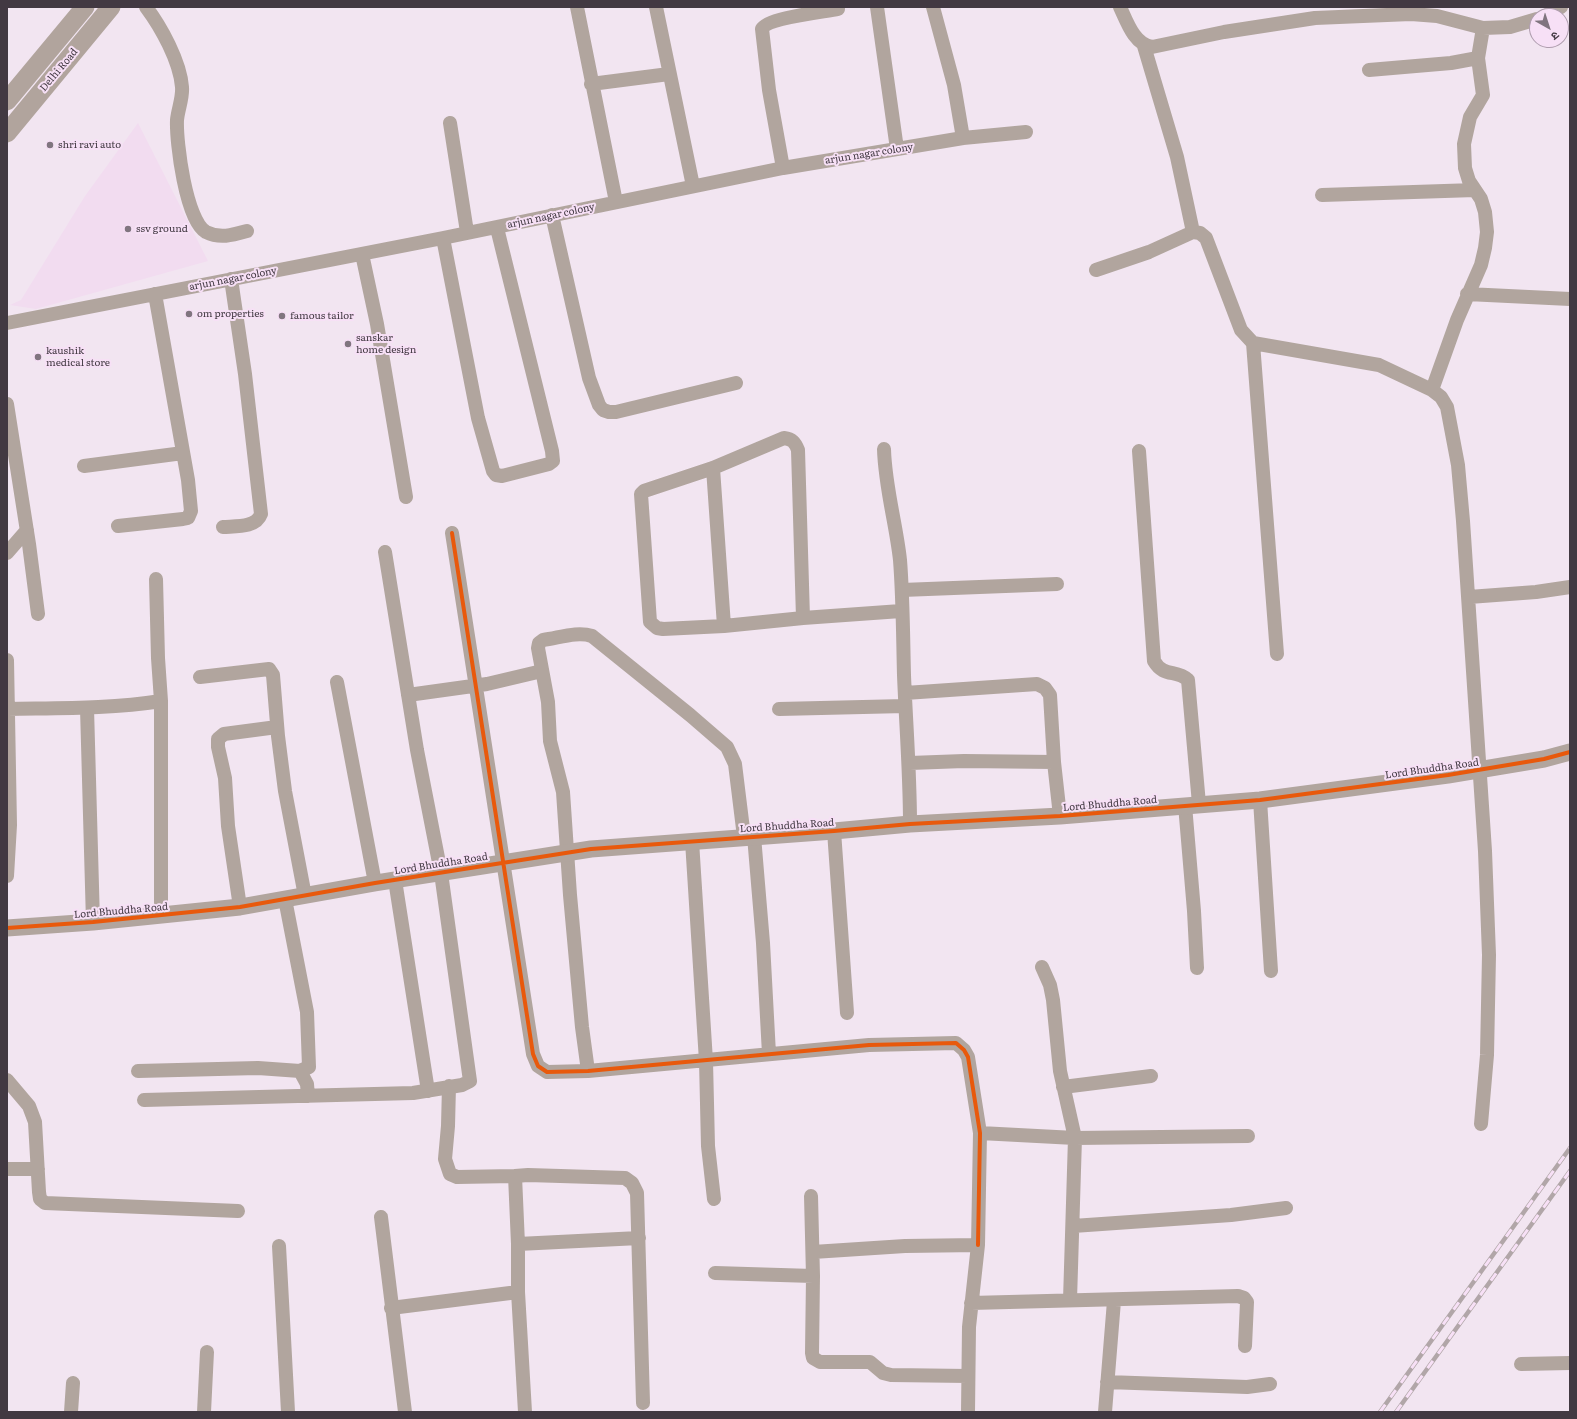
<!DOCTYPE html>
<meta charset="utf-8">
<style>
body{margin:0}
#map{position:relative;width:1577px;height:1419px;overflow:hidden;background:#f2e5f1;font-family:Literata,"Noto Sans Devanagari",serif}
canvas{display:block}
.frame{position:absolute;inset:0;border:8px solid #423942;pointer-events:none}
.north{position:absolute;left:1529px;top:8px;width:40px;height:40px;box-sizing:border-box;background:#f7e0f6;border:1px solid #af9dae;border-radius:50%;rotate:141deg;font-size:11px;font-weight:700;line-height:16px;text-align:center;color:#423942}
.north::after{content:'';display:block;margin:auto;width:14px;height:18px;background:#80757f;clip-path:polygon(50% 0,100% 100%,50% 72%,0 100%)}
</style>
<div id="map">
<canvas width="1577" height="1419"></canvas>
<div class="frame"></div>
<div class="north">उ</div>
</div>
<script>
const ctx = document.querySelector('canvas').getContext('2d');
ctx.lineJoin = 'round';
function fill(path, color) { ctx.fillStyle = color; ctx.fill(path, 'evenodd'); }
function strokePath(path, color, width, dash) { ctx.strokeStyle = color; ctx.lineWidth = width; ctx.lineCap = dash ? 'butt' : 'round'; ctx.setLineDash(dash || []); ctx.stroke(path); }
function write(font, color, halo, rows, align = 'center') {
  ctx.font = font + ' Literata,serif'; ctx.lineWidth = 4; ctx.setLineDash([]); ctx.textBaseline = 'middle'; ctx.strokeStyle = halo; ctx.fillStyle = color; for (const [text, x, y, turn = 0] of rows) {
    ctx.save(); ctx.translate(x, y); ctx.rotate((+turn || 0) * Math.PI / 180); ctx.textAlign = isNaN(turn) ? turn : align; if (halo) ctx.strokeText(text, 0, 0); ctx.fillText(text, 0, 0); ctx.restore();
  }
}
fill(new Path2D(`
 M138 123 208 261 36 309 10 305 21 300 85 196Z`), '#f2dcf0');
strokePath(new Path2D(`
 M146 7C161 27 180 61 182 87 183 98 178 109 177 120 176 142 186 221 206 232 220 239 233 235 247 231
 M577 7 616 202
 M656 7 693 186
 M877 7 897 149
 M1120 7C1127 22 1134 44 1152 47L1224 32 1315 18 1411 14 1437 16 1483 28 1510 27 1537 19
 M1545 16 1561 7
 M1144 46 1177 157 1193 232
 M1478 58 1483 28
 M1369 70 1451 63 1478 58 1483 95 1470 117 1464 144 1465 168 1469 181 1481 199 1485 212 1487 232 1485 248 1481 265 1457 320 1432 390
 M591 84 669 74
 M450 123 467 232
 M963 138 1026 132
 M783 168 769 90 762 29C767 18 824 12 838 9
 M1322 195 1475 190
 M552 215 589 378 599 405 603 410 609 412H616L736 383
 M443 238 478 418 493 471 496 475 502 476 549 464 553 461 552 451 497 228
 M362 254 377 324 406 497
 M1096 270 1149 252 1193 232 1200 233 1206 238 1241 330 1253 343 1379 365 1432 390 1441 397 1447 407 1458 465 1463 521 1485 851 1489 955 1487 1055 1481 1124
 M1467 294 1570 299
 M7 323 443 238 783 168 963 138 954 85 933 7
 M1253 343 1277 654
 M7 404 29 544 38 614
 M884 449C885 487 896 523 900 560 903 598 903 637 904 675 906 725 910 774 910 824
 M1139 451 1154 661C1164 678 1176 669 1188 680L1199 804
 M84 466 183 453
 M713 468 724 626 803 618 901 611
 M118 526 183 519 188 518 191 511 188 480 155 294
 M223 527C236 526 256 528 261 514L245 374 231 279
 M452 533 533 1054 538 1066 547 1072 588 1071 869 1045 956 1043 964 1050 968 1057 980 1133 978 1245
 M7 553 27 530
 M902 590 1057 584
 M1469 597 1536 592 1570 587
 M724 626 663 629 657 628 650 622 641 494 644 491 713 468 784 438C792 439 795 442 798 450L803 618
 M7 660 10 825 7 876
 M200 677 269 669 273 675 278 736 285 791 305 896
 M337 682 375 883
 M905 693 1037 684 1045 688 1050 695 1054 762 1060 816
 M408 695 487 684 542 671
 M161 701V915
 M87 708 93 922
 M8 709C59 708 110 709 161 701L158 658 156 579
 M779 709 905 706
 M910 763 964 761 1054 762
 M1260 800 1271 971
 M1185 805 1194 911 1197 968
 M834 831 847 1013
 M754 836 763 943 769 1054
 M692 841 706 1061 708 1146 714 1199
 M395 880 428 1091
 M240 907 228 826 225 778 218 747V739L224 734 277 727
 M1042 967 1050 985 1053 1000 1060 1071 1075 1138 1070 1300
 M138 1071 258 1068 300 1071 309 1067 307 1012 285 899
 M300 1071 307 1084 308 1096
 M588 1071 582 1027 570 895 563 792 550 741 548 702 538 648 539 643 543 640C559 638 577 631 592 636L690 715 727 747 735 764 744 837
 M7 1080 29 1106 35 1122 39 1192 40 1199 45 1203 238 1211
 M449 1086 448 1126 445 1159 450 1174 457 1177 515 1176
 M1063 1087 1151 1076
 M144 1100 413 1093 462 1085 470 1081 441 873 417 750 385 552
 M980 1133 1075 1138 1248 1136
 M7 1169H38
 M811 1196 813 1276 812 1353 813 1358 820 1362H870L883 1373 891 1375 968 1376
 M381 1217 405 1412
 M1073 1226 1231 1215 1286 1208
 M518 1244 639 1238
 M279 1246 288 1412
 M813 1252 905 1246 978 1245 969 1327 968 1412
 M715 1273 813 1276
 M971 1303 1238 1296 1244 1298 1247 1302 1245 1346
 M391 1308 518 1292
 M1521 1364 1570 1363
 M1107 1382 1247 1387 1270 1384
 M71 1412 73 1383
 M204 1412 207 1352
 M525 1412 518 1292V1244L515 1176 528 1175 625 1178 632 1183 637 1193 643 1403
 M1105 1412 1114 1301`), '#b1a59e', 14);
strokePath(new Path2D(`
 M7 928 93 922 240 907 375 883 591 849 834 831 910 824 1060 816 1260 800 1448 775 1544 759 1570 752`), '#b1a59e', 17);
strokePath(new Path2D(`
 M7 101 85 7
 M7 133 111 7`), '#b1a49d', 19);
const rail = new Path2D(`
 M1380 1412 1570 1148
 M1396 1412 1570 1171`);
strokePath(rail, '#b1a6a8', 4.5);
strokePath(rail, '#f7e0f6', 3, [9]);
strokePath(new Path2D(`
 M452 533 533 1054 538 1066 547 1072 588 1071 869 1045 956 1043 964 1050 968 1057 980 1133 978 1245
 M7 928 93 922 240 907 375 883 591 849 834 831 910 824 1060 816 1260 800 1448 775 1544 759 1570 752`), '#e8590c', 4);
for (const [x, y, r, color] of [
 [50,145,4,"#80757f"],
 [128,229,4,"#80757f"],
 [189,314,4,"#80757f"],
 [282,316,4,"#80757f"],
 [348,344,4,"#80757f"],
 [38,357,4,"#80757f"]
]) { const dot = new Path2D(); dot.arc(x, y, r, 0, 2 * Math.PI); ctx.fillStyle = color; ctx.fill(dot); strokePath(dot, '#f7e0f6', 1.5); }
write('10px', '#423942', '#f7e0f6', [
 ["Delhi Road",59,70,-50],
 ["arjun nagar colony",869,154,-9],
 ["arjun nagar colony",551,216,-12],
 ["arjun nagar colony",233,279,-11],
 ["Lord Bhuddha Road",1432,769,-8],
 ["Lord Bhuddha Road",1110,804,-5],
 ["Lord Bhuddha Road",787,826,-4],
 ["Lord Bhuddha Road",441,864,-9],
 ["Lord Bhuddha Road",121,911,-5]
]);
write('10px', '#423942', '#f7e0f6', [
 ["shri ravi auto",58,145],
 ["ssv ground",136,229],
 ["om properties",197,314],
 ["famous tailor",290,316],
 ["sanskar",356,338],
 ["home design",356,350],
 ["kaushik",46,351],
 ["medical store",46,363]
], 'left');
</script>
